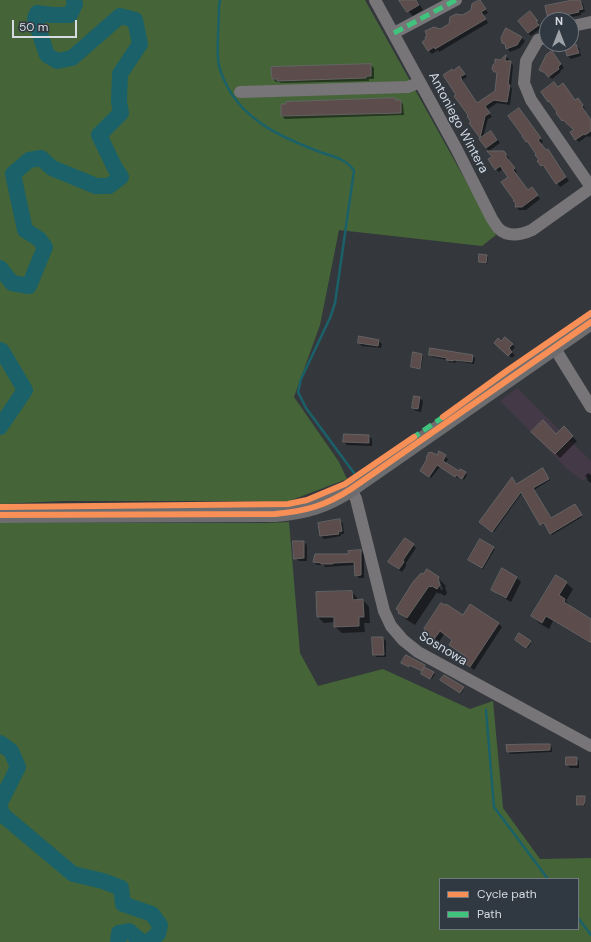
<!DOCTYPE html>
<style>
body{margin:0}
#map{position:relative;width:591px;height:942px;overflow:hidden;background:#34383d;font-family:"DM Sans",sans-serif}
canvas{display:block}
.legend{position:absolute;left:439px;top:878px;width:140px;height:52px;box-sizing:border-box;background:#303841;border:1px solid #727981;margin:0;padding:5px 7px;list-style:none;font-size:12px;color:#d6dbe1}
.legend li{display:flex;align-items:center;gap:8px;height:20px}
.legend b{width:20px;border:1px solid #727981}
.north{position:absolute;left:539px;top:12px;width:40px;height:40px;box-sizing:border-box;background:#303841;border:1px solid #727981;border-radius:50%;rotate:0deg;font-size:11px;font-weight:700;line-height:16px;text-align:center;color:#d6dbe1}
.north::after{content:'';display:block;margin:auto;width:14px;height:18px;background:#9da2a8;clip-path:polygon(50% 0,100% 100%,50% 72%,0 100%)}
.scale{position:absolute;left:12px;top:20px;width:65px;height:18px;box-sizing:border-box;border:2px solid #d6dbe1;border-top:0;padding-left:5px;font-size:12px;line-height:14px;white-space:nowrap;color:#d6dbe1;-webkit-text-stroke:3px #303841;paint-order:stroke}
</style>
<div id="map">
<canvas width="591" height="942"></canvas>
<ul class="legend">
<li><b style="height:5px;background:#f78f57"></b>Cycle path</li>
<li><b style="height:5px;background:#40c37c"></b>Path</li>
</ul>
<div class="north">N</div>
<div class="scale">50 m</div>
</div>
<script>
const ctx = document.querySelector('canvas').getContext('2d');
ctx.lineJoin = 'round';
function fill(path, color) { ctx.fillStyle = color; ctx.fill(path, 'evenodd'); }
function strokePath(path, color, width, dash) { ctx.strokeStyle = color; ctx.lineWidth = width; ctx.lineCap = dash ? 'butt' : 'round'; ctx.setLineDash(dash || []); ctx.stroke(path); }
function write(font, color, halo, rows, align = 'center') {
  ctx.font = font + ' "DM Sans",sans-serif'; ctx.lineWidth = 3; ctx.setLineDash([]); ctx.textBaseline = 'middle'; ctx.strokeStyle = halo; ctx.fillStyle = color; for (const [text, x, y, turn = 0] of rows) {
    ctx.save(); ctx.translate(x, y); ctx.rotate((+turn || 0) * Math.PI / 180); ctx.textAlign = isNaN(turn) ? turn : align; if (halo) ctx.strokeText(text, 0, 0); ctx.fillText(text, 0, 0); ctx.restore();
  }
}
fill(new Path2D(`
 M517 388 591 461V473L583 481 566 468 531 432 500 401Z`), '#443946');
fill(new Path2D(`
 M0 0H365L496 235 482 246 339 230 320 325 294 397 339 462 347 479 289 501H63L0 504Z
 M289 522 300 653 318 686 383 669 470 709 493 701 503 808 540 859 591 858V942H0V523H265ZM440 879H578V929H440Z`), '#456538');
fill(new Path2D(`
 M401 0H417L423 10 413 16 408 11Z
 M480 1 483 4 488 13 484 15 488 23 439 52 438 50 432 54 429 51 440 30 472 11Z
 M580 1 583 4 585 12 581 13V15L558 20H550L549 18Z
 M533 16 540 24H538L541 28 531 36 528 33Z
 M522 38 525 41 520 48 510 52 503 42Z
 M573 43 579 48 581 56 571 59 568 56 565 46Z
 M555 55 564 68 560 71 561 72 552 79 548 75 544 73 540 70Z
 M506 57 509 59 508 62 511 64H509L506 89H508L511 64 513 65 511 87 512 89 510 105 497 103 487 110 492 117 488 119 483 137 494 135 500 143 489 151 486 148 482 138 471 123 472 122 458 95 453 72 462 70 467 77 462 80 464 82 463 83 478 104 496 91 498 75 493 69 500 61Z
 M371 65 374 68V79H369V81L281 83 279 82H276L273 79Z
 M557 86 575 101 581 102 585 109 584 110 591 120V136L589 137 587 136 579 142 576 139 575 130 562 120 559 112 549 101Z
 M395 99 396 101H400L403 104 404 115 285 119 282 116Z
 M523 113 543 142 541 144 546 151 551 154 569 181 560 187 547 168 546 169 542 166 539 161 540 160 538 155 527 141Z
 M503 152 509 158 508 161 517 172 515 173 528 191 532 188 540 199 526 210H519L516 207 517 204 509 177 503 169 499 172 496 169Z
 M487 256 488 257 487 264 481 263 480 262Z
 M360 338 379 341 382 344 381 348 362 346 359 343Z
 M505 338 515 347 511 352 515 355 512 358 495 343 501 342Z
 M414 354 422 355 423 356 421 369 413 368 412 367Z
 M430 355 472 356 475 358 474 364 456 361 455 363 449 362 447 360 432 357Z
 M415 398H420L423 401 421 412 416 411 413 408Z
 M564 428 577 441 560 458 533 432 556 435Z
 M345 435 369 436 372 439V446L347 445 344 442Z
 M440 453 448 459 445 464 459 472 465 473 467 475 464 480 459 477 458 478 440 467 431 478 424 473Z
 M544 471 550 480 534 490 551 519 576 506 582 517 552 535 545 524 542 525 541 524 522 493 494 532 481 523 516 485Z
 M588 473 591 475V483L587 480 588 479 585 476Z
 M340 520 343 524 344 534H341V536L324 539 321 536 319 524Z
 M480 540 495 549 483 569 469 560Z
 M303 542 307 545V561H299L295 558Z
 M413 545 416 548 406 563V566L402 572 389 562Z
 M361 551 364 554V578H359L356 575 355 565 325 567 324 565H317L314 562 350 555Z
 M427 571 438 578H437L441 590H443L439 579 446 586 445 587 447 593 445 596 440 593 439 594 437 592 415 625 407 620 400 613Z
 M517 578 521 582 511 602 497 594 492 589Z
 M566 583 573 589 566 601 571 607 591 620V644L553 621 549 629 539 623 532 616Z
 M352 592 358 599V601L363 600 369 607 370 623H364L365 632 342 633 335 627V622L324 623 318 617Z
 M464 617 498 623 502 627 474 670 463 661 466 656 453 641 444 634 439 642 428 633Z
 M383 638 386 641V657H376L374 654Z
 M517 641H530L531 643 528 648Z
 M404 664 424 666 425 667V668L435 674 432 679 423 675V671L411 665 410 667Z
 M441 680 463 688 464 689 461 694Z
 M550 745 552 748V752L510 754 508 751Z
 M576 758 579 761V768H570L567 765Z
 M584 797 586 798V804H585V806H579L578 804Z`), '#0007');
strokePath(new Path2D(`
 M220 0 219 6C219 23 217 42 218 58 218 67 222 76 226 84 244 121 283 138 320 152 332 156 347 159 354 171L335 303 330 318 301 379 298 392 306 408 354 473
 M486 710 494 807 548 879
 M578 918 591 935`), '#1b6169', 2.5);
strokePath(new Path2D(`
 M0 268 12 283 29 286 45 247 39 239 25 230 13 174 29 160 41 158 52 168 96 186H109L121 177 115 168 99 135 121 113 119 102 120 74 140 44 135 20 120 16 72 58 57 61 47 55 35 19 37 13 52 15H70L75 4 74 0
 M0 350 2 351 25 390 0 427
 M0 743 11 751 18 767 0 803
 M0 808 3 815 73 874 103 881 121 888 123 904 152 914 160 925 158 934 148 942
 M118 942 119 933 129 931 142 942`), '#1b6169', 16);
const building = new Path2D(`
 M399 0H416L419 5 407 12Z
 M480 0 486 9 481 12 486 19 435 49 434 47 428 51 422 42 426 39 425 37 427 36 425 31 434 27 440 29 449 24 450 17 456 14 462 15 468 12 471 10 472 4Z
 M573 0H580L583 9 578 10 579 12 548 19 545 6Z
 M530 11 538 21H536L539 25 528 33 518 21Z
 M506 28 522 37 517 45 506 49 505 44 502 43 501 38Z
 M573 42 574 45 576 44 579 53 567 56 564 45 571 44V43Z
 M552 51 561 64 558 67 559 69 548 77 545 73 539 70 546 55Z
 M506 55 505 61H511L508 84 510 85 507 102 494 100 485 106 490 113 485 116 480 138 469 123 471 122 467 116 468 115 454 96 456 95 443 75 452 69 453 71 459 66 465 74 460 77 462 79H461L477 103 495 91 497 72H494L492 69 493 65 495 63V59L500 60Z
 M371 64V76H366V78L277 81V79H272L271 67Z
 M554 82 558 87 563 83 575 100 578 98 583 105 582 107 591 120V131L585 135 584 134 575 140 570 132 574 130 563 120 562 121 556 113 557 112 549 101 548 102 541 92Z
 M395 98V100H401V113L281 116V104H286V102Z
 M519 108 541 138 538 140 546 150 548 149 566 177 556 184 543 165 541 166 537 161 539 160 535 155 536 154 527 141 526 142 522 136V135L508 116Z
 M491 131 497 140 486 148 479 139Z
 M487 151H504L506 154V157L515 168 513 170 528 190 532 187 538 195 522 207H515L516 204 513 200H514L501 182 508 177 500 166 495 170 488 159 492 157Z
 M479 254 487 255 486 263 479 262Z
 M359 336 379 340 378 346 358 343Z
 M505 337 513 344 509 348 512 352 508 356 494 343 498 338 501 341Z
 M430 348 473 355 472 362 454 360 453 361 446 360 447 358 429 355Z
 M413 352 422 354 420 369 411 367Z
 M414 396 420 397 418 409 412 408Z
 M543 420 556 434 564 426 573 436 555 454 531 432Z
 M344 434 369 435V443L343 442Z
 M439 451 446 455 443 461 459 471 460 469 466 472 462 479 456 475 455 477 437 465 429 477 420 471 427 459 426 458 429 452 430 453 431 452 437 455Z
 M543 468 549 479 533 488 551 518 575 504 582 515 550 534 544 523 540 525 521 492 492 532 479 522 512 477 516 484Z
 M340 519 342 531 338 532 339 534 320 536 318 523Z
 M405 538 414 544 403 560 404 562 399 569 388 562Z
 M480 539 494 547 482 568 468 560Z
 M293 541H304V558L294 559Z
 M361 550V575L355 576 354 562 334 563 332 564H321V563L313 562 315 554H349L348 551Z
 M502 568 517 577 506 598 491 590Z
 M427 569 439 577 438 579 440 585 437 589 432 586 431 587 429 586 407 618 398 613 399 611 396 609 413 582 421 573 423 574Z
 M556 575 567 582 559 595 565 599 564 602 591 619V643L546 616 542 623 531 616Z
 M352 591 353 600 363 599 364 617H359V626L334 627V617H317L316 592Z
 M441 603 445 605 446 604 463 615 470 604 499 623 470 667 462 661 465 656 449 645 452 640 440 631 434 639 427 633V632L424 629Z
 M519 633 531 641 526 648 515 640Z
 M372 637H383L384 655H373Z
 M406 655 425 665 422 671 409 665V667L401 663Z
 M424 667 434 672 430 679 421 674Z
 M444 675 464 687 460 693 440 680Z
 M533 744H550V750L507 752 506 745Z
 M566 757H577V765H566Z
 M577 796H585V803H584V805H577Z`);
fill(building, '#5c4c4b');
strokePath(building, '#646364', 1);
strokePath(new Path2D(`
 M375 0 456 148 492 219C494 222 496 225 498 228 508 238 521 235 532 230L591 188
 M571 28 577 25 591 22
 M394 33 456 0
 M547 37 538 40 526 61 524 83 531 100 591 187
 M240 92 408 87 420 82
 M554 347 591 407
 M351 489 356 499 384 611 391 626 403 640 418 652 591 746`), '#777577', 12);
strokePath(new Path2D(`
 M0 515 275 514C306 511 325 506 351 489L591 322`), '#6d6d6f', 16);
strokePath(new Path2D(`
 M394 33 456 0
 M411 439 446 415`), '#40c37c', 5, [10, 5]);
strokePath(new Path2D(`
 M443 417 508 370 591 313
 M0 507 288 504 307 500 345 484 414 437
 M0 515 275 514C306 511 325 506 351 489L591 322`), '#f78f57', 6);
write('13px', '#d6dbe1', '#303841', [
 ["Antoniego Wintera",458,123,62],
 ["Sosnowa",443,649,31]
]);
</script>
